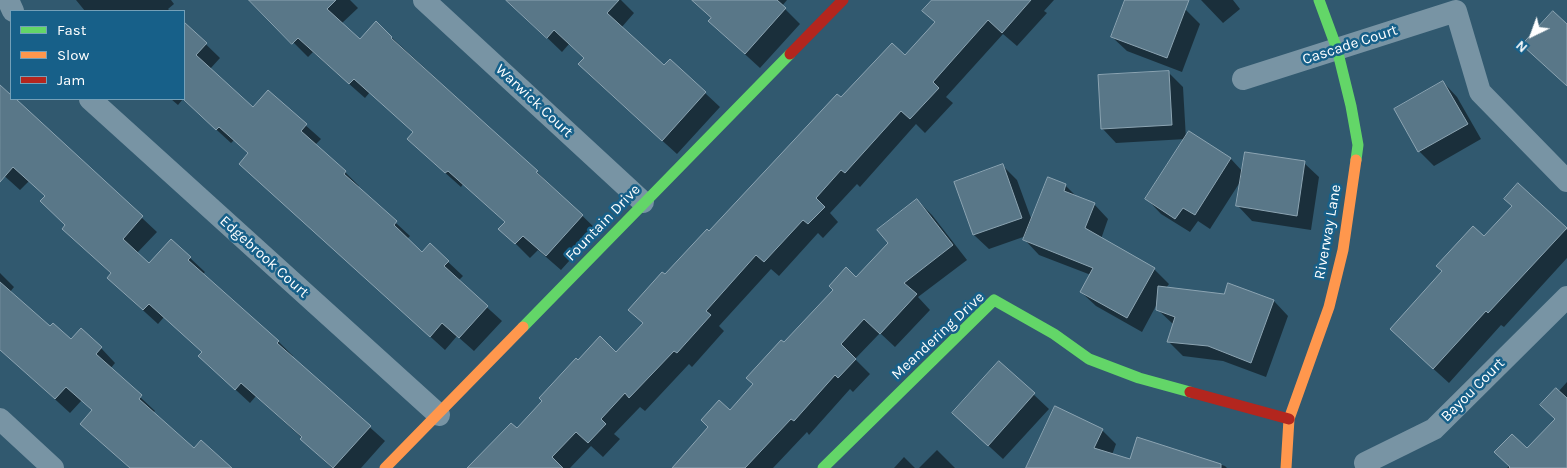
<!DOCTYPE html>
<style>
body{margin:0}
#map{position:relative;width:1567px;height:468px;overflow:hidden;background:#31596f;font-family:Karla,sans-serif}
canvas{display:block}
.legend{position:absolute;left:10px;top:10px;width:175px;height:90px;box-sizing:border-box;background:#176089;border:1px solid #74a0b8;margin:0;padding:6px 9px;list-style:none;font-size:15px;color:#fff}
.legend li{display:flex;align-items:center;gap:10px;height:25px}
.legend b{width:25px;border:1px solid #74a0b8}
.north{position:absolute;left:1507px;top:10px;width:50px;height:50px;-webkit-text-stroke:4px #176089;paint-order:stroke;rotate:222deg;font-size:14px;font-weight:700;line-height:20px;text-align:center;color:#fff}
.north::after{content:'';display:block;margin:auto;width:18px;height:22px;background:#fff;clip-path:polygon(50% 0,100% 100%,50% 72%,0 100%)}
</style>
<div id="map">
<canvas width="1567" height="468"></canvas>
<ul class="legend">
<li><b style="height:6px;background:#63d668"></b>Fast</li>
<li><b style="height:6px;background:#ff974d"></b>Slow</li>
<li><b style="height:6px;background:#b3261e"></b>Jam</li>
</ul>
<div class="north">N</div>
</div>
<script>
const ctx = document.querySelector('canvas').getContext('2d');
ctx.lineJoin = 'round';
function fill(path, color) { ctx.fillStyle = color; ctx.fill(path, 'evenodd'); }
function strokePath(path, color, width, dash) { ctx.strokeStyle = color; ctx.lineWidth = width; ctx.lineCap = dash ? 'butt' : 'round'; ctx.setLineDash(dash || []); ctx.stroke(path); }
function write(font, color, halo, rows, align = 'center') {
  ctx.font = font + ' Karla,sans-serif'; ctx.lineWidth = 5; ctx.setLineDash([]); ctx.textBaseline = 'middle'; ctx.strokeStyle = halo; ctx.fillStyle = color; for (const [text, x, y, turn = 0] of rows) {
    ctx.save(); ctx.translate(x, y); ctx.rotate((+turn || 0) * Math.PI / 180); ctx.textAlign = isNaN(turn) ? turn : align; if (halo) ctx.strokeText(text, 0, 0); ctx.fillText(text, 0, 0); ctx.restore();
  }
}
fill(new Path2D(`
 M76 0H171L174 4 168 9 170 11H85Z
 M251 0H350L358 8 341 24 360 41 376 23 537 172 597 230 561 270 538 250 530 258 515 243 506 223 463 184 461 187 423 153 414 133 370 92 365 98 313 52 308 57Z
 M508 0H621L634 13 621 28 664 67 705 93 720 107 677 154 594 79 585 59 569 44 562 52Z
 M692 0H787L782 6 800 24 760 68 725 36 712 19Z
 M934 0H1054L1044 11 1047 13 1017 46 1003 34 946 97 953 103 925 133 916 124 860 187 857 184 830 213 838 222 823 238 818 233 779 276 771 269 719 326 724 331 692 367 689 364 645 411 640 407 614 434 620 439 603 457 591 446 570 468H470L517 430 578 361 616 354 644 324 665 276 841 99 905 57 936 22Z
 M1126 0H1160L1186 10 1200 24 1182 72 1127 51 1112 37Z
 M1201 0H1233L1240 9 1223 23Z
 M184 23 220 58 210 69 253 109 268 92 321 139 315 145 345 172 359 186 358 188 410 236 407 239 422 254 430 245 463 276 458 281 502 321 474 351 457 336 445 350 240 164 249 154 234 140 231 143 183 99 178 105 171 99H184Z
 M1168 72 1183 87 1186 139 1190 133 1231 159 1243 172 1304 163 1319 177 1311 230 1252 221 1238 206 1242 179 1210 229 1198 221 1190 232 1161 214 1147 199 1186 139 1116 143 1102 128Z
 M1443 82 1457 97 1481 139 1434 166 1419 151Z
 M0 85 11 96V99H15L157 232 137 253 149 264 190 258 205 272 203 274 278 341 293 356 292 357 385 441 361 468H332L301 439 302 438 256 396 250 403 199 356 203 352 164 317 158 324 123 292 112 274 63 229 66 226 46 197 29 181 20 190 0 172Z
 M1003 166 1017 180 1032 221 1065 185 1078 198 1094 204 1108 219 1101 239 1154 269 1169 284 1166 288 1224 295 1229 284 1274 301 1288 316 1266 377 1223 361 1183 356 1168 341 1174 325 1157 309V304L1142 332 1096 306 1081 292 1091 275 1039 255 1025 240 1026 236 989 249 974 235 955 183Z
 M1518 185 1567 230V258L1504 327 1501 325 1449 383 1406 344 1513 207Z
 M917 200 932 215 967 260 918 297 930 310 895 347 880 333 855 359 870 374 853 392 850 389 809 435 807 432 773 468H673L755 385 784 344 857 279 889 243Z
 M0 273 14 287 10 292 50 328 71 341 101 348 115 363 110 369 155 411 153 413 194 450 230 468H130L81 424 93 411 82 400 70 413 0 349Z
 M999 362 1049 409 1003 459 968 427Z
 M1567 382V468H1507L1527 450 1556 419 1558 392Z
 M1102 430 1116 444 1112 455 1131 461 1138 438 1225 466 1227 468H1028Z
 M937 450 955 468H919Z
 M904 457 915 468H894Z`), '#0007');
const building = new Path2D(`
 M249 0H336L327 9 360 39 376 21 392 37 391 38 488 126 538 171 536 172 583 215 546 256 523 236 515 244 498 229 505 222 448 171 445 173 407 139 413 132 354 79 349 84 298 38 292 44Z
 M506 0H619L607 13 664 65 670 59 706 92 662 141 578 64 584 58 554 30 547 38Z
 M692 0H777L786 8 745 54 708 21 711 18Z
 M932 0H1031L1002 33 988 20 933 82 939 88 910 119 901 111 845 173 841 170 816 198 825 207 808 224 803 220 764 262 756 255 706 311 711 315 677 353 674 351 629 398 625 393 601 419 606 424 588 443 576 432 552 457 563 468H467L511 423 517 428 542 401 539 398 576 358 578 360 600 336 616 352 643 323 628 310 662 272 665 274 707 229 709 231 837 94 841 97 892 43 905 55 935 22 922 11Z
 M1125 0H1189L1167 58 1111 37Z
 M1553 11 1567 24V86L1522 45Z
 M184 22 207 43 196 55 253 107 268 90 307 124 301 131 346 171 344 174 397 221 394 225 422 252 430 243 449 261 444 266 488 306 459 338 442 323 430 337 239 164 248 153 219 127 216 130 184 100Z
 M1169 71 1172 125 1101 129 1098 75Z
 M1443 81 1468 124 1418 152 1394 109Z
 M0 85 11 95V99H16L143 216 123 239 149 263 171 239 191 257 188 260 279 341 277 343 371 426 333 468 300 439 302 437 241 383 235 390 198 356 202 352 149 304 143 310 107 278 111 273 62 229 65 225 40 201 45 196 13 167 0 182Z
 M1189 131 1231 158 1195 215 1183 208 1175 219 1145 199Z
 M1245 152 1305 161 1297 216 1236 206Z
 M1003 164 1022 218 973 235 954 182Z
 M1048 177 1066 184 1064 191 1095 203 1085 228 1155 268 1127 318 1080 292 1093 268 1023 240Z
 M1518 183 1567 228 1488 313 1486 311 1433 369 1390 329 1442 271 1436 266 1473 226 1484 236 1512 206 1504 199Z
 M917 199 953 245 904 283 917 294 880 334 864 319 841 344 856 359 838 378 835 375 794 421 791 419 745 468H672L708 427 701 420 719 400 730 410 753 384 746 378 781 340 784 342 833 290 829 286 846 267 856 277 888 243 877 230Z
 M0 282 50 326 53 323 71 339 81 328 102 347 96 354 142 395 139 399 194 448 201 440 232 468H130L80 424 92 410 66 387 55 399 0 350Z
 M1228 283 1274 300 1251 363 1208 346 1167 342 1175 317 1156 310 1158 286 1224 294Z
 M999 361 1035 393 988 446 952 413Z
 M1556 388 1567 398V468H1509L1510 467 1494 452 1512 434 1527 448 1555 419 1540 405Z
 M1055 406 1103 429 1094 448 1130 459 1137 437 1221 464V468H1026Z`);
fill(building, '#597788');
strokePath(building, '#8ca4b2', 1);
strokePath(new Path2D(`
 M8 0 13 11
 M424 0 643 202
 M1243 79 1456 11 1480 92 1567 181
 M90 99 439 415
 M0 419 53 468
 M1365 463 1434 429 1567 297`), '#7894a4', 22);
strokePath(new Path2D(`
 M1319 0 1337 49 1351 106 1358 145 1356 160
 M523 327 790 54
 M823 468 994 300 1054 334 1089 359 1139 378 1190 392`), '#63d668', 11);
strokePath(new Path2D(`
 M385 468 523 327
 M1286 468 1289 419 1329 307 1343 250 1356 160`), '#ff974d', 11);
strokePath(new Path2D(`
 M790 54 843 0
 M1190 392 1289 419`), '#b3261e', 11);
write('15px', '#fff', '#176089', [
 ["Cascade Court",1350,45,-18],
 ["Warwick Court",534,101,43],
 ["Fountain Drive",603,223,-46],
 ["Riverway Lane",1328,232,-80],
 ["Edgebrook Court",264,257,42],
 ["Meandering Drive",938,336,-43],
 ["Bayou Court",1473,390,-45]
]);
</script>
